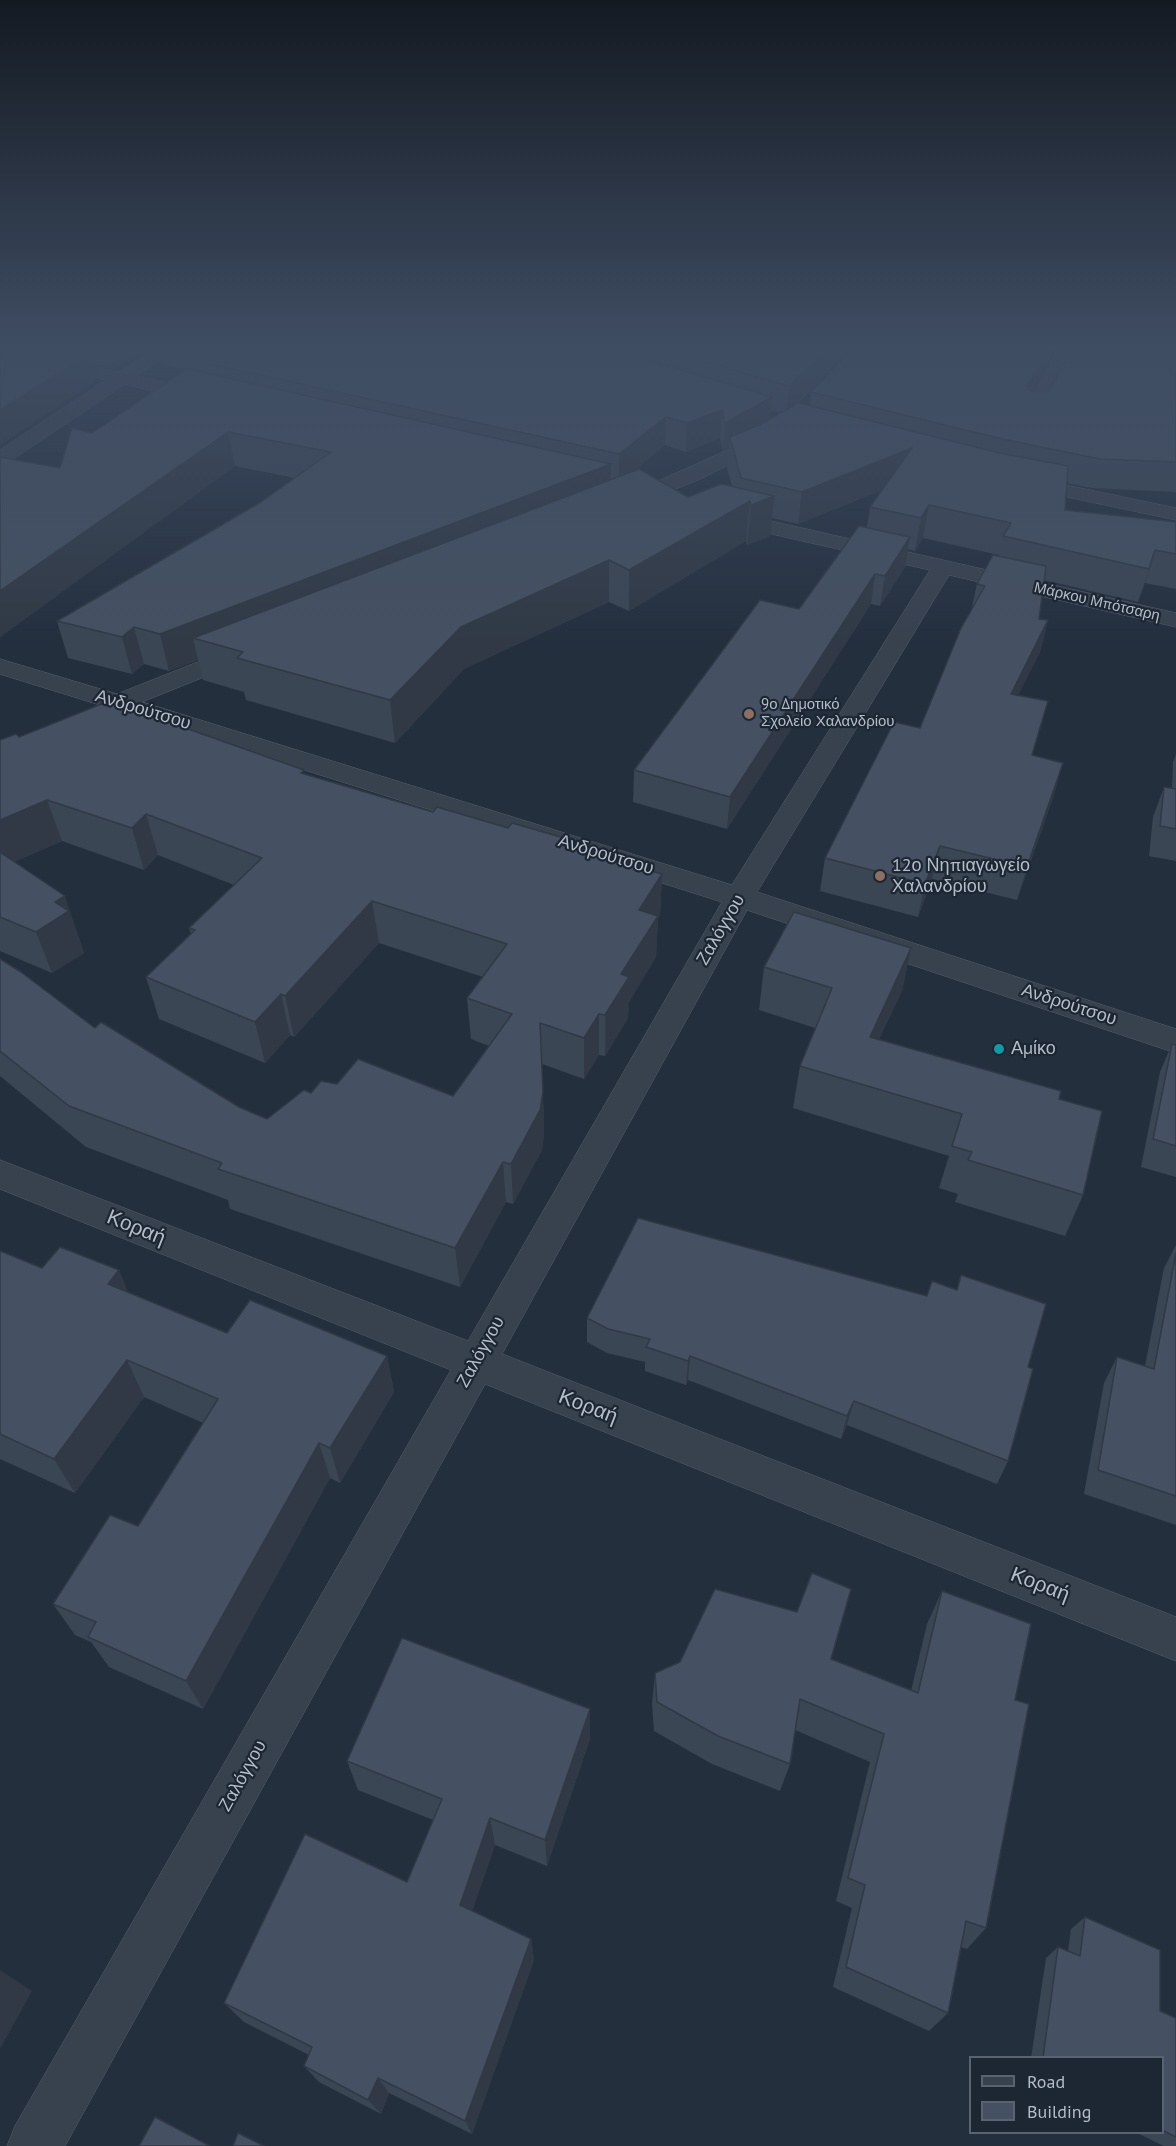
<!DOCTYPE html>
<meta charset="utf-8">
<style>
body{margin:0}
#map{position:relative;width:1176px;height:2146px;overflow:hidden;background:#242f3e;font-family:"PT Sans",sans-serif}
canvas{display:block}
.legend{position:absolute;left:969px;top:2056px;width:195px;height:78px;box-sizing:border-box;background:#1d2633;border:2px solid #59626f;margin:0;padding:8px 10px;list-style:none;font-size:18px;color:#b4bcc9}
.legend li{display:flex;align-items:center;gap:12px;height:30px}
.legend b{width:30px;border:2px solid #59626f}
</style>
<div id="map">
<canvas width="1176" height="2146"></canvas>
<ul class="legend">
<li><b style="height:8px;background:#38414e"></b>Road</li>
<li><b style="height:16px;background:#455162"></b>Building</li>
</ul>
</div>
<script>
const ctx = document.querySelector('canvas').getContext('2d');
ctx.lineJoin = 'round';
function strokePath(path, color, width, dash) { ctx.strokeStyle = color; ctx.lineWidth = width; ctx.lineCap = dash ? 'butt' : 'round'; ctx.setLineDash(dash || []); ctx.stroke(path); }
function fill(path, color) { ctx.fillStyle = color; ctx.fill(path, 'evenodd'); }
function write(font, color, halo, rows, align = 'center') {
  ctx.font = font + ' "PT Sans",sans-serif'; ctx.lineWidth = 4.5; ctx.setLineDash([]); ctx.textBaseline = 'middle'; ctx.strokeStyle = halo; ctx.fillStyle = color; for (const [text, x, y, turn = 0] of rows) {
    ctx.save(); ctx.translate(x, y); ctx.rotate((+turn || 0) * Math.PI / 180); ctx.textAlign = isNaN(turn) ? turn : align; if (halo) ctx.strokeText(text, 0, 0); ctx.fillText(text, 0, 0); ctx.restore();
  }
}
const street = new Path2D(`
 M0 346 119 372 159 346H179L137 376 210 393 212 397 203 403 125 384 7 463 0 465V450L106 380 0 355Z
 M1060 346H1078L1040 419H1026L1023 415Z
 M766 433 773 435 776 439 773 443 700 479 635 506H621L617 502 621 498Z
 M1022 476 1176 508V520L1015 486 1012 482 1015 478Z
 M727 511 1176 613V627L949 575 757 892 1176 1029V1053L747 910 502 1354 1176 1617V1661L485 1384 65 2146H7L15 2126 451 1370 0 1189V1160L468 1341 722 902 118 711 103 710 100 705 0 674V659L117 694 233 648 242 646 251 648 254 653 251 658 142 702 732 885 930 570 719 522 716 517 719 512Z`);
strokePath(street, '#565f6c', 1);
fill(street, '#38414e');
fill(new Path2D(`
 M0 346H155L114 369 92 364 96 380 0 445Z
 M155 346H853L798 403 810 406 811 392 856 346H1054L1051 358 1033 392H1049L1176 346V492L1092 488 1067 483 1065 510 1176 522V589L1145 583 1138 602 1044 580 1039 619 1048 620 1040 652 1018 695 1033 755 1054 795 1017 900 932 879 918 917 820 891 825 858 920 728 971 611 977 584 999 555 923 538 915 551 908 549 905 567 880 606 871 604 727 829 633 802 634 770 799 609 867 527 870 507 882 490 798 524 772 518 770 536 747 545 746 541 629 611 609 602 464 669 395 743 246 700 244 692 203 680 198 660 169 671 144 664 132 674 68 658 57 621 261 502 295 478 235 466 0 637V457L60 468 92 433 185 371 159 363ZM771 410 780 413 770 418ZM720 438 723 451 729 448 727 468 732 486 688 497 635 470 665 445 686 452Z
 M19 737 305 774 433 812 564 838V846L662 874 660 915 658 918 656 957 629 1002 628 1018 605 1056 599 1055 584 1079 542 1064 544 1133 542 1150 513 1204 506 1202 460 1287 230 1209 228 1200 86 1147 0 1076V959L95 1028 239 1107 267 1119 311 1093 337 1084 453 1096 489 1046 471 1039 467 998 483 977 379 943 294 1037 290 1035 265 1063 159 1019 146 977 191 934 189 928 234 885 158 855 144 870 62 841 14 862 79 938 84 953 52 973 0 951V740Z
 M1176 754V861L1149 856 1153 817 1164 787 1172 789 1173 762Z
 M911 948 902 991 879 1039 1059 1099 1083 1195 1065 1236 955 1202 958 1194 939 1188 949 1156 793 1108 800 1066 815 1028 759 1010 764 967Z
 M1172 1044 1176 1045V1177L1141 1167 1160 1072Z
 M1176 1245V1525L1084 1494 1104 1383 1117 1357 1145 1366 1164 1268Z
 M0 1251 42 1268 128 1292 227 1333 387 1356 394 1392 340 1483 330 1478 203 1709 109 1667 91 1642 75 1635 53 1604 138 1526 203 1423 144 1397 75 1493 0 1459Z
 M587 1318 1028 1367 1008 1461 997 1484 847 1425 841 1439 688 1380 686 1385 645 1371V1362L607 1353 587 1342Z
 M942 1591 1015 1700 986 1928 967 1949 961 1947 948 2013 929 2031 833 1987 852 1908 836 1901 870 1762 795 1730 790 1764 780 1791 712 1764 654 1731 652 1704 655 1673 831 1659 911 1691 927 1624Z
 M590 1709V1739L547 1866 495 1845 472 1911 531 1939 534 1960 472 2134 389 2093 381 2114 319 2082 304 2066 309 2055 244 2022 224 2003 407 1882 433 1820 358 1790 347 1761Z
 M1085 1917 1160 2011 1176 2018V2146H1164L1137 2133H1162V2058H1031L1046 1958 1058 1947 1068 1951 1071 1929Z`), '#3b4654');
fill(new Path2D(`
 M108 346H155L114 369Z
 M830 346H853L786 414 789 386Z
 M1003 346H1023L997 352Z
 M1049 346H1054L1051 358 1021 414 1027 386Z
 M90 353 96 380 0 445V410Z
 M772 397 770 426 730 437 729 448 723 451 725 423Z
 M722 410 720 438 686 452 687 423Z
 M666 417 665 445 619 483V454Z
 M228 432 235 466 0 637V591Z
 M912 448 907 480 798 524 802 492Z
 M611 464 610 499 193 638 198 660 169 671 160 634Z
 M774 496 770 536 747 545 751 505Z
 M750 501 746 541 629 611V570Z
 M929 505 923 538 915 551 921 518Z
 M910 537 905 567 880 606 885 576Z
 M1155 550 1145 583 1138 602 1149 569Z
 M609 560V602L464 669 395 743 390 700 461 627Z
 M875 574 871 604 727 829 730 797Z
 M1048 620 1040 652 1003 726 1011 694Z
 M134 627 144 664 132 674 122 637Z
 M1063 763 1054 795 1017 900 1027 867Z
 M47 800 62 841 0 868V820Z
 M146 814 158 855 144 870 132 828Z
 M564 838 565 879 559 844Z
 M940 846 932 879 918 917 925 884Z
 M662 874 660 915 658 918 656 957 629 1002 628 1018 605 1056V1015L621 974 639 910Z
 M65 896 84 953 52 973 36 932 55 902Z
 M372 901 379 943 294 1037 285 996Z
 M911 948 902 991 860 1079 870 1037Z
 M281 994 290 1035 265 1063 255 1022Z
 M599 1014V1055L584 1079V1038Z
 M543 1093 544 1133 542 1150 513 1204 511 1164Z
 M503 1162 506 1202 460 1287 455 1248Z
 M119 1270 135 1308 108 1284Z
 M387 1356 394 1392 340 1483 330 1448Z
 M690 1356 688 1380 686 1385 688 1361Z
 M127 1360 144 1397 75 1493 54 1459Z
 M854 1401 847 1425 841 1439 847 1416Z
 M319 1443 330 1478 203 1709 186 1681Z
 M590 1709V1739L547 1866 545 1840Z
 M490 1818 495 1845 466 1928 460 1905Z
 M531 1939 534 1960 472 2134 465 2121Z
 M0 1970 32 1991 0 2049Z
 M378 2078 389 2093 381 2114 368 2100Z`), '#303945');
const building = new Path2D(`
 M0 346H59L90 353 0 410Z
 M184 346H601L772 397 725 423 722 410 687 423 666 417 619 454 206 363 216 356Z
 M653 346H830L789 386Z
 M856 346H1003L997 352 1016 346H1049L1027 386 1031 392H1049L1073 346H1176V462L1100 459 1002 439 811 392Z
 M187 369 611 464 160 634 134 627 122 637 57 621 261 502 331 452 228 432 0 591V457L60 468 72 428 92 433Z
 M798 403 1000 453 1068 466 1065 510 1176 522V554L1155 550 1149 569 1003 536 1011 523 929 505 921 518 870 507 912 448 802 492 741 478 730 437 759 425Z
 M639 469 688 497 721 484 774 496 751 505 750 501 629 570 609 560 461 627 390 700 237 658 243 652 193 638Z
 M859 526 910 537 885 576 875 574 730 797 634 770 760 600 799 609Z
 M993 555 1046 566 1039 619 1048 620 1011 694 1048 701 1032 755 1063 763 1027 867 940 846 925 884 825 858 894 722 920 728 961 628 985 586 977 584Z
 M109 701 304 770 301 773 433 812 437 807 508 828 512 823 564 838 559 844 662 874 639 910 658 916 621 974 629 977 605 1015 599 1014 584 1038 540 1023 543 1093 540 1110 511 1164 503 1162 455 1248 218 1169 222 1163 69 1106 0 1051V959L21 972 95 1028 101 1022 239 1107 267 1119 304 1090 311 1093 321 1081 337 1084 358 1059 453 1096 512 1014 467 998 507 944 372 901 285 996 281 994 255 1022 146 977 195 930 189 928 262 858 146 814 132 828 47 800 0 820V740L16 734 19 737Z
 M1164 787 1176 789V829L1160 826Z
 M0 852 65 896 55 902 69 911 36 932 0 917Z
 M794 912 911 948 870 1037 1061 1091 1059 1099 1102 1111 1083 1195 968 1160 972 1152 952 1146 962 1114 800 1066 832 988 764 967Z
 M1172 1044 1176 1045V1146L1153 1139Z
 M638 1218 927 1296 932 1281 957 1290 961 1275 1046 1304 1028 1367 1033 1369 1008 1461 854 1401 847 1416 690 1356 688 1361 646 1347 650 1339 608 1329 587 1318Z
 M60 1247 119 1270 108 1284 227 1333 250 1300 387 1356 330 1448 319 1443 186 1681 88 1637 96 1622 53 1604 110 1515 138 1526 218 1399 127 1360 54 1459 0 1434V1251L42 1268Z
 M1176 1253V1496L1098 1470 1117 1357 1154 1369Z
 M812 1573 851 1589 831 1659 918 1693 942 1591 1031 1624 1015 1700 1029 1704 986 1928 966 1921 948 2013 846 1967 865 1885 848 1878 884 1734 800 1699 790 1764 718 1736 657 1702 655 1673 680 1662 715 1589 797 1612Z
 M402 1638 590 1709 545 1840 490 1818 460 1905 531 1939 465 2121 378 2078 368 2100 304 2066 312 2047 224 2003 305 1834 407 1882 442 1799 347 1761Z
 M1085 1917 1160 1950V2011L1176 2018V2137L1162 2130V2058H1043L1058 1947 1080 1956Z
 M155 2117 210 2146H139Z
 M238 2133 264 2146H233Z`);
fill(building, '#455162');
strokePath(building, '#303945', 1.5);
const sky = ctx.createLinearGradient(0, 0, 0, 646);
sky.addColorStop(0, '#141a22');
sky.addColorStop(0.54, '#3f4d63');
sky.addColorStop(1, '#3f4d6300');
ctx.fillStyle = sky;
ctx.fillRect(0, 0, 1176, 646);
for (const [x, y, r, color] of [
 [749,714,6,"#8d6e63"],
 [880,876,6,"#8d6e63"],
 [999,1049,6,"#0f9aa8"]
]) { const dot = new Path2D(); dot.arc(x, y, r, 0, 2 * Math.PI); ctx.fillStyle = color; ctx.fill(dot); strokePath(dot, '#1d2633', 2); }
write('15px', '#b4bcc9', '#1d2633', [
 ["Μάρκου Μπότσαρη",1097,602,13]
]);
write('15px', '#b4bcc9', '#1d2633', [
 ["9ο Δημοτικό",761,705],
 ["Σχολείο Χαλανδρίου",761,722]
], 'left');
write('18px', '#b4bcc9', '#1d2633', [
 ["Ανδρούτσου",143,710,17],
 ["Ανδρούτσου",606,855,17],
 ["Ζαλόγγου",721,930,-60],
 ["Ανδρούτσου",1069,1005,18],
 ["Ζαλόγγου",481,1352,-61],
 ["Ζαλόγγου",243,1776,-61]
]);
write('18px', '#b4bcc9', '#1d2633', [
 ["12ο Νηπιαγωγείο",892,866],
 ["Χαλανδρίου",892,887],
 ["Αμίκο",1011,1049]
], 'left');
write('21px', '#b4bcc9', '#1d2633', [
 ["Κοραή",136,1228,22],
 ["Κοραή",588,1407,21],
 ["Κοραή",1040,1585,21]
]);
</script>
